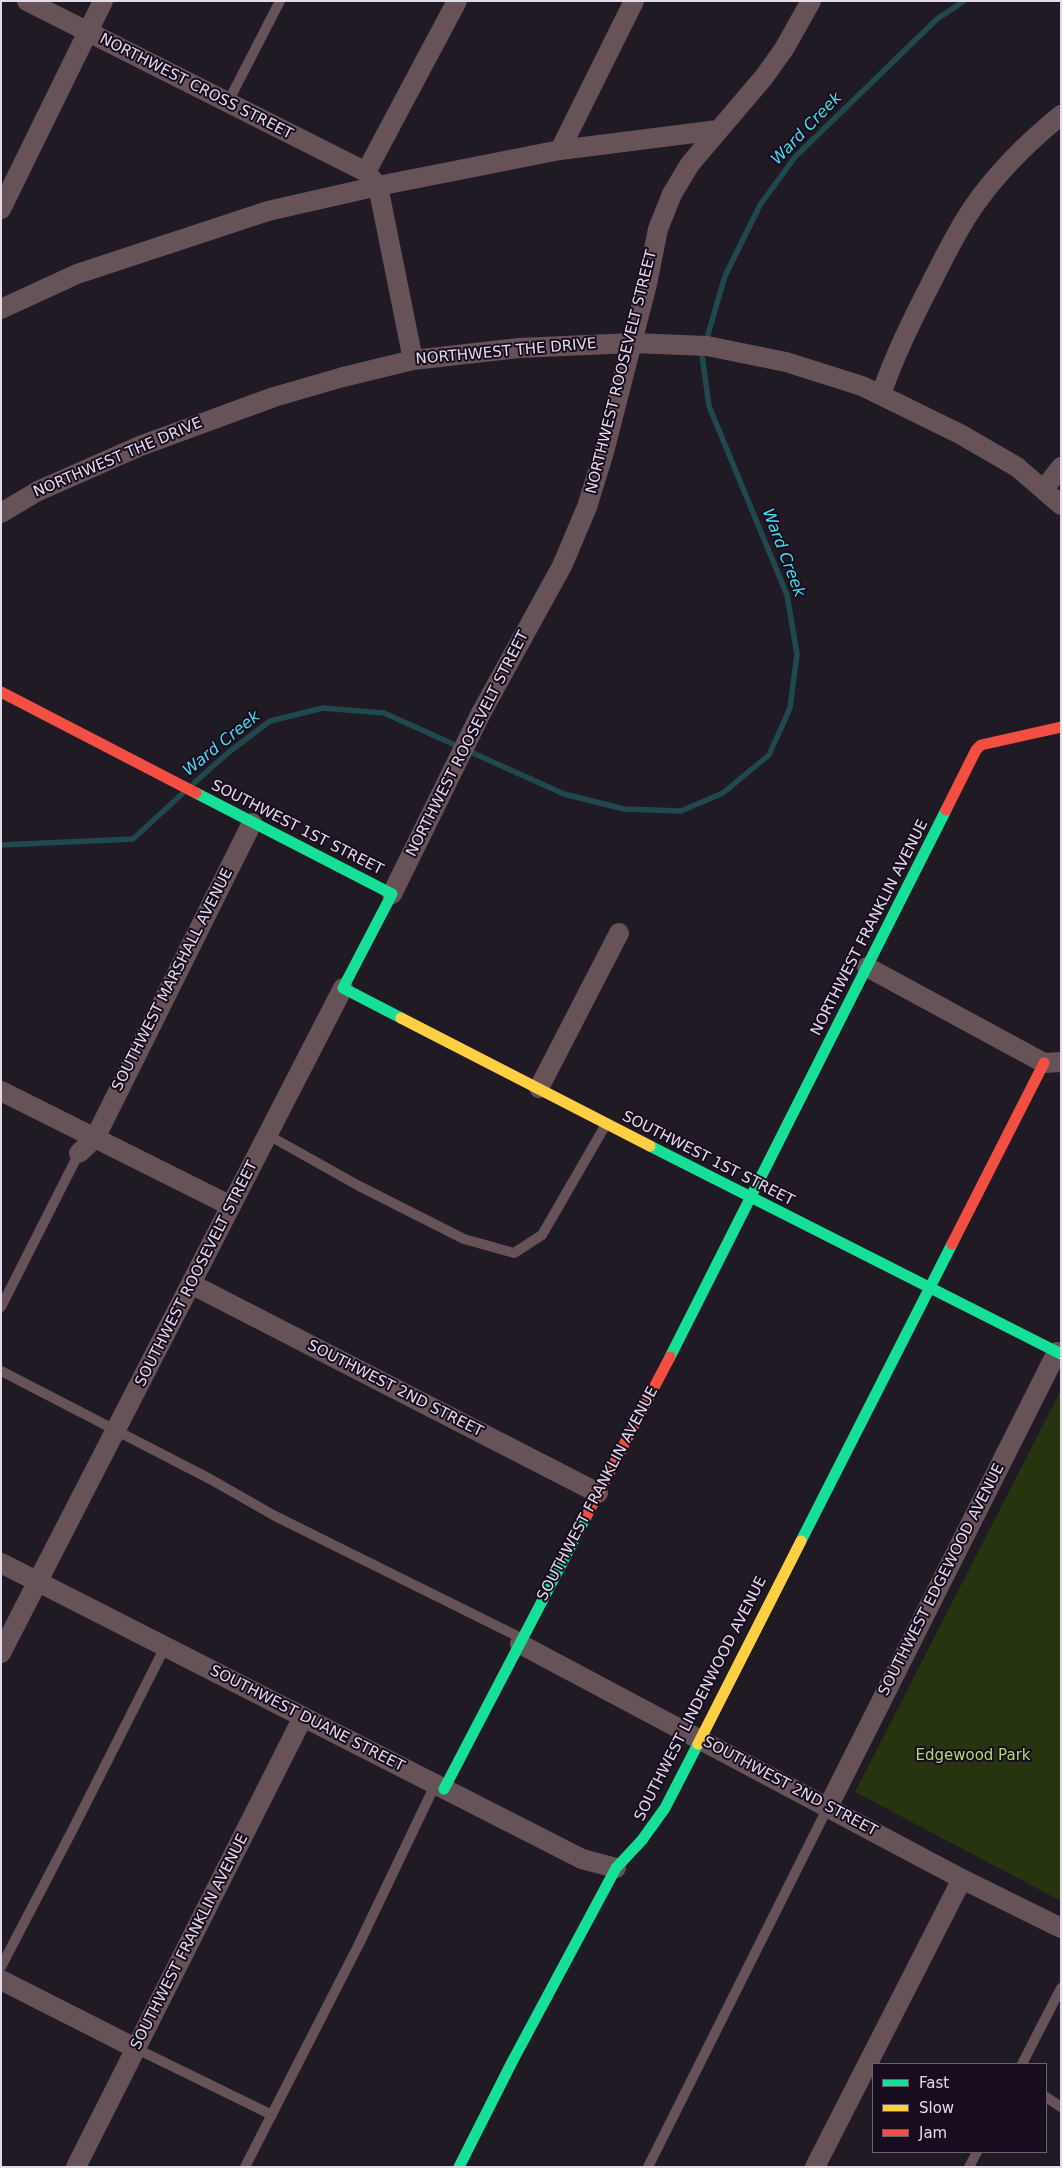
<!DOCTYPE html>
<style>
body{margin:0}
#map{position:relative;width:1062px;height:2168px;overflow:hidden;background:#201a25;font-family:"DejaVu Sans",sans-serif}
canvas{display:block}
.frame{position:absolute;inset:0;border:2px solid #e3dbe9;pointer-events:none}
.legend{position:absolute;left:872px;top:2063px;width:175px;height:90px;box-sizing:border-box;background:#170d1f;border:1px solid #695f70;margin:0;padding:6px 9px;list-style:none;font-size:15px;color:#e3dbe9}
.legend li{display:flex;align-items:center;gap:10px;height:25px}
.legend b{width:25px;border:1px solid #695f70}
</style>
<div id="map">
<canvas width="1062" height="2168"></canvas>
<div class="frame"></div>
<ul class="legend">
<li><b style="height:6px;background:#16e098"></b>Fast</li>
<li><b style="height:6px;background:#ffcf43"></b>Slow</li>
<li><b style="height:6px;background:#f24e42"></b>Jam</li>
</ul>
</div>
<script>
const ctx = document.querySelector('canvas').getContext('2d');
ctx.lineJoin = 'round';
function fill(path, color) { ctx.fillStyle = color; ctx.fill(path, 'evenodd'); }
function strokePath(path, color, width, dash) { ctx.strokeStyle = color; ctx.lineWidth = width; ctx.lineCap = dash ? 'butt' : 'round'; ctx.setLineDash(dash || []); ctx.stroke(path); }
function write(font, color, halo, rows, align = 'center') {
  ctx.font = font + ' "DejaVu Sans",sans-serif'; ctx.lineWidth = 4; ctx.setLineDash([]); ctx.textBaseline = 'middle'; ctx.strokeStyle = halo; ctx.fillStyle = color; for (const [text, x, y, turn = 0] of rows) {
    ctx.save(); ctx.translate(x, y); ctx.rotate((+turn || 0) * Math.PI / 180); ctx.textAlign = isNaN(turn) ? turn : align; if (halo) ctx.strokeText(text, 0, 0); ctx.fillText(text, 0, 0); ctx.restore();
  }
}
fill(new Path2D(`
 M1061 1390V1901L855 1792Z`), '#26340f');
strokePath(new Path2D(`
 M194 783 229 752 270 721 323 708 384 713 564 794 624 809 681 811 723 793 769 755 790 708 797 654 787 595 709 406 702 355 725 276 760 205 795 157 937 19 964 1
 M1 845 133 839 182 794`), '#20494e', 5.5);
strokePath(new Path2D(`
 M228 102 280 1
 M268 1135 359 1186 464 1239 514 1253 542 1235 605 1126
 M1 1307 79 1153
 M1 1371 210 1479 275 1516 521 1638
 M1 1967 74 1827 165 1647
 M137 2049 272 2115
 M1022 2064 1061 1988
 M1046 2097 1061 2107
 M245 2167 359 1944 435 1785
 M648 2167 828 1807
 M969 2167 977 2152`), '#665257', 10);
strokePath(new Path2D(`
 M27 1 366 172 378 186 413 360
 M560 150 634 1
 M366 172 457 1
 M1 209 103 1
 M1 309 77 274 268 211 378 186 560 150 718 130
 M881 395C893 359 909 326 926 293 941 264 955 233 974 206 998 171 1028 142 1061 115
 M1044 489 1061 467
 M1 513 38 491 140 446 274 397 343 377 413 360 519 348 632 343 707 346 786 362 862 386 960 434 1017 467 1061 505
 M392 894 481 713 562 566 587 507 604 452 647 284 658 229 672 194 690 164 764 77 784 49 811 1
 M867 967 1044 1063 1061 1062
 M539 1088 619 933
 M1 1091 231 1206
 M79 1153 95 1138 252 823
 M191 1284 598 1493
 M1 1563 582 1859 616 1868
 M520 1644 962 1879 1061 1928
 M1 1653 343 988
 M828 1807 1057 1352
 M1 1980 137 2049
 M76 2167 303 1717
 M815 2167 962 1879`), '#665257', 20);
strokePath(new Path2D(`
 M196 793 392 894 343 988 401 1018
 M650 1146 1061 1354
 M670 1357 946 810
 M801 1541 952 1244
 M444 1789 587 1515
 M459 2167 512 2062 616 1868 642 1840 665 1808 698 1744`), '#16e098', 11);
strokePath(new Path2D(`
 M401 1018 650 1146
 M698 1744 801 1541`), '#ffcf43', 11);
strokePath(new Path2D(`
 M1 692 196 793
 M946 810 976 750 981 745 1061 727
 M952 1244 1044 1063
 M587 1515 670 1357`), '#f24e42', 11);
write('15px', '#e3dbe9', '#170d1f', [
 ["NORTHWEST CROSS STREET",196,87,27],
 ["NORTHWEST THE DRIVE",506,352,-5],
 ["NORTHWEST ROOSEVELT STREET",622,372,-76],
 ["NORTHWEST THE DRIVE",118,458,-23],
 ["NORTHWEST ROOSEVELT STREET",468,744,-63],
 ["SOUTHWEST 1ST STREET",297,828,27],
 ["NORTHWEST FRANKLIN AVENUE",870,928,-63],
 ["SOUTHWEST MARSHALL AVENUE",173,980,-63],
 ["SOUTHWEST 1ST STREET",708,1159,27],
 ["SOUTHWEST ROOSEVELT STREET",197,1274,-63],
 ["SOUTHWEST 2ND STREET",395,1389,27],
 ["SOUTHWEST FRANKLIN AVENUE",598,1494,-62],
 ["SOUTHWEST EDGEWOOD AVENUE",942,1580,-63],
 ["SOUTHWEST LINDENWOOD AVENUE",701,1699,-63],
 ["SOUTHWEST DUANE STREET",307,1719,27],
 ["SOUTHWEST 2ND STREET",790,1787,28],
 ["SOUTHWEST FRANKLIN AVENUE",190,1942,-63]
]);
write('15px', '#adde68', '#170d1f', [
 ["Edgewood Park",973,1756]
]);
write('italic 16px', '#44ddea', '#170d1f', [
 ["Ward Creek",807,129,-46],
 ["Ward Creek",783,553,69],
 ["Ward Creek",222,744,-39]
]);
</script>
